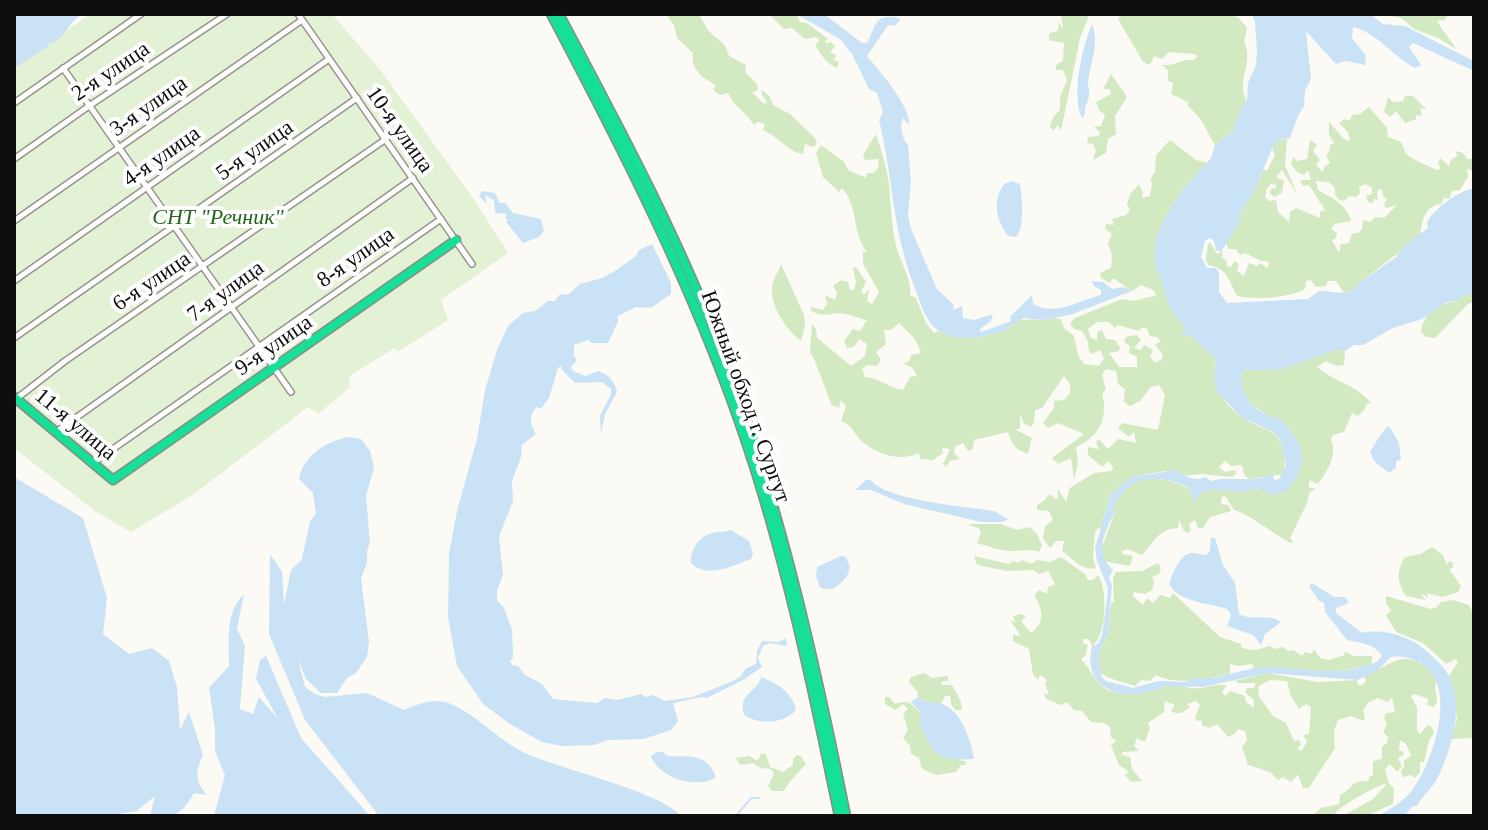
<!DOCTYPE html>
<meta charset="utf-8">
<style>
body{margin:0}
#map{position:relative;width:1488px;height:830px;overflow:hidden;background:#fcfaf4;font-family:"Times New Roman",serif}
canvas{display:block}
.frame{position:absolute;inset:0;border:16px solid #0e0e0e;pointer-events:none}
</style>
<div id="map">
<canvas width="1488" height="830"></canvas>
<div class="frame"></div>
</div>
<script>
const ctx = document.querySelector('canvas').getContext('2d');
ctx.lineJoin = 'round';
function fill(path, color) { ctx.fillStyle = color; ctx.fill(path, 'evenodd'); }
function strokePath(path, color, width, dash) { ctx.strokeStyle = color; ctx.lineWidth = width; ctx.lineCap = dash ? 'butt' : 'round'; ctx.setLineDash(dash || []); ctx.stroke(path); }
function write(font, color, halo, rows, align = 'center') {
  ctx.font = font + ' "Times New Roman",serif'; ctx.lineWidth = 8; ctx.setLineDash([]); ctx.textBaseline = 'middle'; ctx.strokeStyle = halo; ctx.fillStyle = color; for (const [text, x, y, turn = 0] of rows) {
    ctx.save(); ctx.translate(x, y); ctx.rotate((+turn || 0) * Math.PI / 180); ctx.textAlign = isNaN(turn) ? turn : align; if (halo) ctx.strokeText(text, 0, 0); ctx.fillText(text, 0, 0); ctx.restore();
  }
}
fill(new Path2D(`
 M90 14H332L381 71 473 198 508 253 441 300 448 320 398 352 395 348 349 376 350 387 318 414 308 407 194 494 131 532 95 511 14 448V67Z`), '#e3f1d4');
fill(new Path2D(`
 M666 14H699C703 20 706 29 711 33 719 42 725 40 729 56L746 65 745 72 757 84 758 90 752 92 764 104 767 102 762 95V90L770 97 773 105 790 114 815 138 817 144 813 147 805 144 803 154C788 152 778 136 763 130L765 124 758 122 754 125C746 112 734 107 728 93L720 95 713 90 716 85C703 79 690 68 693 53L677 38 674 25Z
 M769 14H796L800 22 807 23 828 39 825 41 827 44 831 42 835 46 830 52 836 55 834 60 839 62 837 68C827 64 821 55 815 45L820 40 815 37 805 39 792 28 784 29Z
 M1061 14 1089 16 1080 38 1061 131 1058 125 1053 131 1050 126 1054 116 1060 110V97L1067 80 1063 70H1056V65L1063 61 1064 43 1049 40V34L1058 30 1059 22 1063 29Z
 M1121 14H1232V16L1238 17 1247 28 1244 42C1255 62 1235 81 1247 101L1241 108 1233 131 1215 145 1200 118 1188 106V102L1171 94 1173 83 1168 81V70L1162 65C1175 66 1183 58 1194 60L1197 56 1194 54 1169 52 1162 59 1154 56 1150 65 1143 62 1118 19Z
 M1379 14H1448L1445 20 1437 21C1443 32 1450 38 1456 49L1438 38 1414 29 1401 18Z
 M1111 74 1127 97 1115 116 1116 134 1108 139 1106 153 1093 160 1096 150 1093 144 1087 143 1088 137 1099 136 1100 132 1094 127 1101 126 1105 115 1099 110 1096 102 1111 94 1110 89H1103Z
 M1405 96H1413L1427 110 1420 108 1422 116 1416 115V119L1405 123 1396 111 1390 117 1384 112 1388 97 1393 102 1403 101Z
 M1369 107 1387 128 1388 137 1401 142 1406 154 1415 160 1437 170 1441 169 1438 163 1440 158 1449 166 1451 160 1457 156 1456 151 1463 153 1467 159H1474V172L1467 168 1468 177 1460 190 1452 191 1449 199 1444 198 1441 204C1424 206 1422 221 1420 236L1358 284 1354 289 1344 293 1336 281H1328L1326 286 1316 287 1311 280 1306 281 1305 289C1288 298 1255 300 1237 296 1228 281 1229 269 1208 265L1206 259 1208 244 1210 242 1217 254 1223 251 1222 258 1226 260 1227 266 1231 267 1234 261 1239 264 1237 271 1244 276 1249 263 1257 266 1260 263 1268 268 1269 262 1261 261 1245 253 1240 255 1236 249H1228L1226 240 1238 224 1240 212 1253 194 1264 169 1267 171 1275 155 1272 148 1274 143 1287 138 1285 165 1297 194 1282 170 1276 177 1284 181 1282 193 1274 197 1270 193 1271 188 1276 189V185L1271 184 1266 190 1265 197 1269 201 1276 200 1278 212 1289 222 1290 212 1296 208 1320 218V212L1325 210 1309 185 1303 186 1300 180H1311L1308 170 1304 175 1297 172 1291 164 1293 157 1297 161 1307 159 1310 140 1317 145 1313 151 1320 160 1316 165 1323 173 1324 167 1330 163 1326 155 1330 150V145L1334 143 1329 135V122L1343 138 1350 142 1348 132 1339 123 1344 119 1350 121 1352 115 1360 114ZM1316 181 1329 182 1335 188V194L1339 200 1344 201 1349 196 1356 197 1360 193 1359 187 1366 184 1372 188V194L1366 196 1368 202 1373 203 1374 199 1378 200 1377 191 1381 188 1383 196 1387 199 1384 204 1386 208 1397 205 1384 218 1375 217 1371 222 1363 220 1362 229 1358 233 1352 234 1349 243 1341 244 1339 253 1332 240 1336 238 1337 233 1331 229 1334 224 1351 221C1348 206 1331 197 1318 190Z
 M876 134C881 151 887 167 889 184 891 203 891 222 895 241 898 259 912 277 910 295L916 298 926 323 934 333 938 331C961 342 981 337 1005 331 1015 318 1026 319 1041 320 1049 320 1053 317 1061 319L1064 328 1074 336 1078 355 1084 364 1099 366 1104 358 1100 350 1092 354 1089 351 1088 342 1082 331 1074 329 1070 323 1075 318 1122 299 1134 301 1157 295 1153 290 1141 285 1132 291 1113 278 1110 283 1101 278 1100 273 1111 268 1112 255 1108 243 1112 234 1105 229 1106 224 1114 225 1112 219 1126 215 1130 210 1127 204 1130 194 1139 184 1143 193 1142 198 1150 196 1152 183 1150 179 1155 172 1156 155 1170 140 1196 160 1207 163 1185 187 1164 219 1162 275 1169 304 1179 318 1178 323 1182 322 1190 335 1216 360C1213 393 1226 410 1256 425 1261 428 1268 429 1273 433 1284 440 1287 462 1283 474L1249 479 1244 475 1242 465 1231 466 1225 461 1219 467 1225 472 1235 470 1236 474 1232 477 1201 474 1184 476 1165 471 1132 477 1111 494 1101 527 1095 531 1093 558 1096 568C1082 572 1073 558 1062 551L1064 541H1056L1050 548 1043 538 1045 526 1053 520 1049 511 1037 510V505L1045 500 1049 494 1057 500 1058 489 1066 502 1070 488 1094 473 1112 471 1113 467 1108 461 1102 467 1088 455V447L1099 449 1096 442 1099 439 1108 449 1118 439 1136 443 1134 432 1129 437 1118 428 1122 423 1158 430 1165 395 1159 385 1151 387 1140 401 1130 406 1124 402 1125 389 1118 384 1116 371 1106 369 1102 375 1106 389 1102 394C1109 418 1098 438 1076 447L1078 464 1074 479 1071 458 1058 464 1052 458 1084 434 1058 423 1048 428 1043 423 1054 408V401L1064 400 1070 393V384L1064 376 1042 408 1035 410 1034 423 1031 427 1024 424 1020 414V429H1014L1032 438 1028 454C1015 450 1011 443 1008 432L974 440 973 449 968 451 963 443 955 447 954 453 960 459 950 461 946 467 943 464 950 449 942 448 943 453 933 460 920 459 919 453C901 462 879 455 864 443 852 434 856 427 841 421L846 406 841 400 839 408 832 405C827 394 815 358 810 352L812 324 816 329 817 338 851 366 865 356 867 344 859 339 854 347 847 348 844 341 853 329 860 331 867 320C859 319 853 315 846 314 831 311 827 319 811 311V307L823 310 827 304 825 295 835 300 837 293 833 286 841 280 848 282 850 290H854L856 282 853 268 856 267 866 282 861 291 864 295 869 289 867 301 872 304 879 292 863 264V252H867C852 234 858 204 842 188L839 192 823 177 816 153 821 145 844 162 848 170 866 178 867 173H873L879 167 878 159 865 160 863 155ZM1097 322H1109L1115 328 1118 325 1139 331 1142 328H1147L1150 336 1157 337 1161 342 1155 344 1163 355 1161 360 1155 363 1150 356 1153 350 1144 345 1141 350 1134 348 1141 340 1137 335 1126 337 1124 342 1130 346 1129 353 1137 357V367H1119L1109 353 1119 351 1120 347 1115 340 1106 339 1102 330 1097 332V340L1091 338 1088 329ZM899 323 915 339 921 353 911 355 909 361 903 364 912 367 917 376 910 377 903 390C889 388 880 378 865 377L862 369 867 365 877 366 881 360 876 352 886 344 884 330H891Z
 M781 264 804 315 805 326 801 341C786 330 767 302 773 283 775 276 779 270 781 264Z
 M1474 293V301L1468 304 1435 338 1427 337 1421 332C1423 313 1439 303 1458 301L1462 296Z
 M1335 350 1345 351 1344 365 1337 366 1326 361 1317 367C1334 382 1356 384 1371 403L1366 404 1365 409 1358 416 1352 413 1344 432 1333 435 1331 440C1338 454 1327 472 1318 484L1309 480V488H1315L1314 490 1309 493 1307 503 1290 538 1293 542 1291 543C1274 535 1250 514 1234 510L1226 497 1222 496 1221 504 1228 505 1231 511 1210 517 1203 528H1198L1195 520 1189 524 1191 530 1188 533 1184 531 1179 520 1178 528C1158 529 1154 542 1142 555L1127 549 1122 551V554L1133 556 1130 566 1103 561 1101 550 1115 512 1113 507C1117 502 1120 495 1124 490 1144 469 1178 482 1199 494L1211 489 1240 492 1261 489 1273 494 1282 493C1285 481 1298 450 1295 439 1289 414 1233 415 1242 371L1286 366Z
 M973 524H1001L1017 530 1030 527 1037 534 1042 546 1039 552C1028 548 1023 551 1012 551 1000 551 988 546 977 543L981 533 979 528 968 525Z
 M1432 547 1443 555 1447 565 1449 561 1453 563V568L1449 569 1461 586 1458 592 1442 597 1427 593 1428 598 1423 594 1422 596 1426 600 1406 596C1397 583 1396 570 1405 557L1421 554Z
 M974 556 1009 564 1013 561 1019 563 1022 560 1032 564 1037 560 1050 562 1061 557 1085 574 1088 580H1093L1098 575C1108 589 1107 637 1092 646L1089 639H1083V643L1088 645 1085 656 1081 659C1091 669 1096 685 1110 691 1128 697 1149 690 1165 686 1174 684 1182 686 1190 688 1202 690 1215 683 1227 685L1222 692 1225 696 1230 691 1245 696 1246 702 1254 708V700L1245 692 1247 688H1254L1256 683H1238L1235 681 1267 673 1318 682 1357 680 1358 685H1363L1366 681 1364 676C1385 669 1401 648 1424 666 1430 671 1434 674 1437 681L1435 685 1437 703 1433 707 1427 705 1428 699 1415 694 1411 696 1417 707V731L1420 734 1428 725 1432 727 1434 733 1429 740 1424 762H1420V772L1415 778 1411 775 1403 777 1401 771 1404 767V761L1411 755 1406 744 1400 740 1399 750 1404 752 1403 755 1398 758 1402 766 1397 772 1390 764 1385 769 1389 784 1394 788 1393 804 1366 816H1342L1372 800 1386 785 1384 784C1373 788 1339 806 1333 816H1312L1321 808 1339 804 1340 795C1357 786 1348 781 1369 781V777L1373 775V761L1382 759V747L1387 743 1388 737 1383 732 1387 724 1384 718 1386 713 1395 712 1392 697 1388 702 1378 698 1369 702 1363 710 1365 718 1363 721 1351 716 1338 720 1334 731 1335 748 1309 788H1303L1298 775 1291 782 1283 777 1278 780 1270 772 1248 765 1242 747 1247 740 1245 731 1238 729 1236 733 1228 737 1217 724 1210 728 1203 726 1201 720 1197 721 1195 718 1200 705 1196 701 1187 704 1190 707C1183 712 1180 716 1171 711L1175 705 1165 701 1164 712 1148 723 1150 728 1145 742 1137 738 1134 746 1139 751 1122 752V755L1130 757 1132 769 1142 781 1131 782 1125 775 1129 772 1119 765 1111 745 1116 741 1111 737 1110 727 1104 723 1091 722 1082 711 1074 710 1067 702 1061 705 1046 699 1044 694H1049L1045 685 1047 680 1040 675 1038 680 1033 674 1029 649 1013 641V635L1021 636 1010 620 1015 622 1013 616 1020 614 1026 616 1021 621 1031 633C1046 622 1043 610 1034 595L1039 590 1047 594 1048 587 1055 584 1048 571 1039 574 1033 570 1007 571 977 565ZM1270 680 1287 681 1290 694 1299 709 1306 704 1311 707 1309 734 1303 735 1307 742 1301 751 1297 748 1301 745 1299 740 1294 741 1286 723 1273 716 1258 695 1259 686Z
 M1158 563 1161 568 1159 574 1152 577 1154 582 1152 590 1145 594 1134 592 1133 596 1143 605 1147 598 1153 603 1160 595 1170 598 1173 593 1220 637 1241 644V647C1250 652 1259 650 1269 646L1277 649 1282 647 1289 651 1293 650 1302 656 1305 652 1312 654 1314 649 1320 658 1330 660 1344 655 1345 651 1353 656H1372V663C1335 679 1293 666 1254 668L1252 664 1239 666 1230 664V674C1207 679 1176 686 1156 675L1150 681 1141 680 1135 686 1109 678 1100 673 1098 655 1108 634 1111 603 1114 602 1113 578 1116 572 1142 571Z
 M1386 596 1431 609 1437 607 1441 602 1453 600 1469 605 1474 617V738L1451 739 1457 718 1449 676 1458 662 1455 659 1446 664 1423 643 1396 632 1386 615 1391 610 1386 603Z
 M924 673 932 678 948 676V681H942L941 685H952L961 702 962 710H955L951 704 950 696H945L941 704H930L918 697 917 691 909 682 911 677Z
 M885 697H889L895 704C909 699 911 704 921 713 919 736 943 759 965 761L966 765H961L956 772 937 775 922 769 919 758 911 754 910 746 903 738 908 730 903 714 908 709 903 704 895 710 885 704Z
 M761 753 766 754 770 767 783 772 793 765V759L797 755 801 756 806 764C798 774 789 780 784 791H772L768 786 774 774 771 769 761 768 753 763 740 765 736 758 749 756 758 761Z`), '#d2e9c1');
fill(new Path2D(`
 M14 14H81V15C68 22 64 42 49 43V46L14 68Z
 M796 14H824L862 43H867C876 27 874 11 901 19L895 26 888 25 867 56C880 72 910 105 909 125L903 118C899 125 902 139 908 145L911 182 908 215 911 229 937 289 954 305 953 310 962 306 963 318 974 320 993 314 991 321 980 329 981 332 1011 321 1010 317 1032 295 1033 304C1057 317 1079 300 1101 295V290L1094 286 1092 281 1103 282 1112 289 1124 287 1132 291 1070 315 1042 320 1024 318 1008 327 1005 331C984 336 959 344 939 331 924 321 919 298 913 283 892 228 893 176 879 120L883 112 877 93 869 89 852 54 840 39Z
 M1252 14H1370L1383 24 1405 26 1470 59 1474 62V71L1413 43 1409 47 1421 65 1415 68C1392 56 1378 33 1353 27L1352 38 1366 56 1365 65 1346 61 1336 64 1306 31 1311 79 1305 91 1304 106 1298 116 1290 138 1282 139 1274 144 1253 194 1240 212 1239 224 1221 252 1216 250 1214 241 1210 238 1205 241 1201 257 1207 268H1216L1219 273V292L1227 303 1308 299 1319 291C1334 290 1348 299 1358 284L1396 257 1403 247 1428 228 1427 222C1436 207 1457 192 1474 188V293L1462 296 1458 301 1447 302 1422 319 1393 328 1363 345H1354L1345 351 1335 350 1282 369 1242 371C1237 394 1257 416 1279 418 1291 430 1306 448 1301 466 1298 479 1287 496 1272 494 1267 493 1266 490 1260 489 1254 489 1248 492 1242 492 1225 492 1215 487 1199 494L1196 501 1192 497 1190 489C1173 478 1139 473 1124 491 1120 496 1117 502 1113 507L1115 512C1104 533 1094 552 1113 570L1109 578 1112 585 1108 634 1098 655 1101 676 1106 681 1133 688 1159 681 1186 682 1193 678H1214L1254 668 1275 667 1322 671 1351 670 1377 662 1382 656C1374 643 1360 643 1347 640L1325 612 1324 603 1319 601 1309 586 1312 583 1334 597H1345L1349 603 1336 608V613L1362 633C1381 628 1410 636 1424 649 1433 657 1443 665 1449 676 1464 708 1452 747 1438 777 1433 788 1422 796 1417 806H1413L1404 816H1378C1390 809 1405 801 1413 789 1433 762 1456 692 1426 667 1416 659 1404 655 1391 657L1376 672 1357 680 1267 673 1203 687 1164 686 1162 689C1153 690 1145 693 1136 694 1105 696 1084 678 1092 646L1098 644 1102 635 1106 607 1108 588 1097 561 1095 548 1111 494 1132 477 1177 470C1185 477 1195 482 1205 477L1211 481C1231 475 1253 484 1273 474L1274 480 1279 479 1286 465 1280 439 1273 432 1241 417 1216 391 1214 378 1216 360 1190 335H1182L1185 329 1182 322 1177 323 1179 318C1167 310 1165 291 1160 278L1161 275 1157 272 1154 257 1156 239 1164 219 1185 187 1211 158 1215 145 1233 131 1241 108 1247 101 1248 83 1256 65 1257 52 1255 22Z
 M1092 24C1100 45 1090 62 1088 83 1088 87 1090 91 1089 96 1088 103 1084 104 1085 114L1082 118C1071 96 1082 47 1092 24Z
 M1011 181 1020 184C1022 198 1025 228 1016 237L1008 236C996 219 992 202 1004 184Z
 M482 191 495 193 500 203H505L513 213 541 219 544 231 539 237 523 243 506 222 508 220 505 218 507 214 495 213 494 200 485 195 487 204 479 196Z
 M652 244 671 283V294L651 308 636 307 618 316V322L608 343H592L588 340 574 345V356L577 360 571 367 573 371 586 376 598 371C609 375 614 380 617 392L605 414 601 433 600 416 611 394V389L602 382 575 383 562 370 561 366 558 368 549 398 541 409 537 407C528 415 530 425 536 434L522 445 521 457 512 481 513 501 499 536 503 575 497 591V600L504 608 512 630 513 658 510 661 512 665 518 666 525 675 542 684 553 699 597 703 605 698 618 700 641 694 645 697 653 695 665 701 693 697 733 681 740 677 745 669 756 664 757 651 762 641 779 642 786 638 787 646 770 643 763 646 758 658 762 667 743 680 707 698 702 697 673 703 678 721 671 730 644 739 608 740 594 745 562 746 542 742 510 724 483 704 457 666 448 617 449 554 457 511 477 439 485 390 497 350 508 326 523 313 535 311 548 301H555L559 295 569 294 580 284 602 278 615 271 636 256 639 250Z
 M1389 426 1399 443 1401 460 1396 461V468L1389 473 1374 461 1370 452C1377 442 1379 434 1389 426Z
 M349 437 361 439 370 451 374 467 366 496 370 543 367 551V563L361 578 369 642 367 657 356 673 347 678 337 693H321L306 679 298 660 305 687 315 694 325 697 367 693 404 710C418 704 435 697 451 704 477 715 497 739 523 752 558 769 660 791 681 816H379L305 720 269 634 270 554 282 572 284 604 291 570 302 559 310 521 316 514 313 493 299 479C303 455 327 441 349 437Z
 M14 477 83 518 107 598 103 634 129 654 152 648 169 661 177 687 180 730 189 712 203 755C195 771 195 781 207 795L194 793C180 817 176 816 150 816L155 796 137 811 106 816H14Z
 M866 480H871C884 500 969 507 994 511L1008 519 1003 522H981L904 504 871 490H855Z
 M731 530 749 541 753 553 751 559C732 566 708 579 691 563 690 551 698 538 709 534 716 531 723 533 731 530Z
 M1211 537 1215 538 1223 565 1235 583 1239 614C1254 622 1267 612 1281 622L1265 634 1261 645 1253 635 1227 626 1231 615 1227 609C1209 603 1178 602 1169 584 1172 575 1180 553 1192 553 1197 553 1201 555 1206 555L1210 551Z
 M841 556 846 557 850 567 847 576C840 584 832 594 820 587L816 576 817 567Z
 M244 594 237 629 245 646 240 709 253 714 259 697 278 719 256 679 260 660 266 656 301 738 370 816H214L225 775 215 751V729L209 688 229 666C229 640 225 613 244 594Z
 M761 677C777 683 792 692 796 710 784 724 759 725 744 715 738 691 757 694 761 677Z
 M918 697C927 705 932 701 942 704 962 711 971 741 974 759L952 760 934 752 920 725 921 713 911 702Z
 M657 752H663L667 756C688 757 707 752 716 777 698 790 658 778 651 756Z`), '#cae2f6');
strokePath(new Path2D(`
 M736 816 751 798H759`), '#cae2f6', 2);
const street = new Path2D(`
 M298 14 472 264
 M63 68 291 392
 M14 103 141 14
 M14 159 89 106 227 14
 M14 221 302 20
 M14 281 329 59
 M14 338 357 98
 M16 399 65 361 386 139
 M56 432 413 178
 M93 463 441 219`);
const fast = new Path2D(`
 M551 14C622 148 691 283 741 427 785 554 812 685 839 816
 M559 14C622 132 685 250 731 376 783 519 816 667 846 816
 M14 397 113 480 456 240`);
strokePath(street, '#959492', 8);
strokePath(fast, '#8c8b88', 11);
strokePath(street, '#fffefd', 5);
strokePath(fast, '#16e098', 8);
write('22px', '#0e0e0e', '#fff', [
 ["2-я улица",111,72,-34],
 ["3-я улица",149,107,-35],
 ["10-я улица",399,130,55],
 ["5-я улица",255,151,-35],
 ["4-я улица",162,157,-35],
 ["8-я улица",356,258,-35],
 ["6-я улица",152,282,-34],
 ["7-я улица",226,292,-36],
 ["9-я улица",274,346,-35],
 ["Южный обход г. Сургут",745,397,70],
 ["11-я улица",75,425,40]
]);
write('italic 22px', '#26671e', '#fff', [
 ["СНТ \"Речник\"",218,218]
]);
</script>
